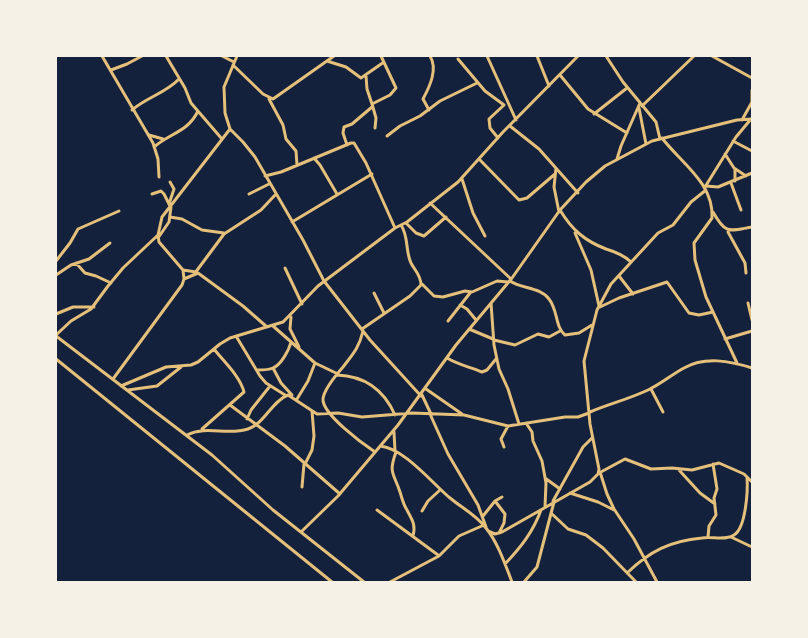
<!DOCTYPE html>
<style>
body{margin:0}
#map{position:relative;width:808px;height:638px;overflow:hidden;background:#14213d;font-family:"Archivo Narrow",sans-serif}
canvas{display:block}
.frame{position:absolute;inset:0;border:57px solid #f6f1e7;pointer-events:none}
</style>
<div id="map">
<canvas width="808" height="638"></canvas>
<div class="frame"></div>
</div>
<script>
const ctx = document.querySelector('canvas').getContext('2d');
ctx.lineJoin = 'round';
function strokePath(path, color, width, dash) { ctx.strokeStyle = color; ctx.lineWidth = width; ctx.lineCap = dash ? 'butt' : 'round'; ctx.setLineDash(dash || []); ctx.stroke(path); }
strokePath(new Path2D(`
 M102 56 153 143 158 159 159 177
 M166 56 185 88 191 103 222 139
 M222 56 234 62
 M487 56 516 120
 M537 56 549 86
 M606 56 623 82 656 122 660 139
 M712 56 752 78
 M458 59 485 91 504 105
 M327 61 346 67 361 78 384 62
 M233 65 263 94 273 99 334 56
 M111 70 127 64 142 56
 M560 75 588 109 627 133
 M366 76 367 89 372 104
 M269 99 283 125 286 139 296 151 297 165
 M642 106 694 56
 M639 108 646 144
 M132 110C147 97 166 93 179 79
 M429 110 423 99C430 86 438 69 430 56
 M594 114 627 88
 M742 120 752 102V90
 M510 126 539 149 578 193
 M375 128 376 118 372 104 390 95 396 88 381 56
 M230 129 243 142 255 157 303 240 324 281 370 340 421 396
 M149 135 163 139
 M387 136 400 126 420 116 440 101 477 83
 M498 138 490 128 489 119 504 105
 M662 138C681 163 714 183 712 218L694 243 695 260 706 297 737 363
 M733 141 752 151
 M347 145 343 133 344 127 352 124 372 107
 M154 147C170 133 188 132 198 111
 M725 154 734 168 746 176
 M314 158 320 165 337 194
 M617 159 621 146 640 103
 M480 160 519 200 527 198 555 174
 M556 168 554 187 559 212
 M265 176 281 172 351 143H354L366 163 395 228
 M462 179 473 213 485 236
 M735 181V169
 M731 183 741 210
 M706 186 718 187 752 173
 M705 187 736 137 751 119
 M152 194 161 191 164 194 170 206
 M249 194 269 184
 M430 203 511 279
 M169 204 174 189 170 182
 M560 210C572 230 585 241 606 249 616 252 624 255 631 262
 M713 212C726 235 729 231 752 227
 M170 217 182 219 202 230 224 233
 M292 222 372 174
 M406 223 416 233 424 236 446 217
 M728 232 745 263 746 273
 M575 233 591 270 599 306
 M158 238 169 222 171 207
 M56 261 70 243 78 229 119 211
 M76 263 85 273 96 276 111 283
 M285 268 302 304
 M183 270 196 272
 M195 273 224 234 261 210 276 194
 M56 275 71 265 89 259 110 243
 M619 276 633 294
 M184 279 198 273 243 306 267 327
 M510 281C522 289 540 287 549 299 558 310 555 327 565 335L579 333 592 325
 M422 284 434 296 443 297 465 291 472 292 497 281 508 282
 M374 293 384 313
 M491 303 494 345 499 369 508 389 519 424
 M748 303 752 320
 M460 305 467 309 476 320
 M600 307 619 298 667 282 689 313 699 315 713 312
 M56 314 73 307H94
 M291 317 290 329 299 347
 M448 321 470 293
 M273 326 315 363 338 374
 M362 329 410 296 421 285C421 275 415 271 411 263 405 250 409 237 401 225
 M469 329 493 339
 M363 331C359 348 353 354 343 367 336 375 324 389 323 399 322 414 363 444 375 452
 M56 335 71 321 91 309 108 286 123 268 158 235
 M56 336 212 455 273 510 364 582
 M236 336 260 376 266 383 285 395
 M725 339 752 331
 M494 340 515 345 538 334 549 337 560 331
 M447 358C459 365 470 367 482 372L487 370 496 359
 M56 359 332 582
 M273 368 281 383 292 395
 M257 370C262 370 269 370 273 368 281 365 289 350 291 342
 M337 375C365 376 384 390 395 415
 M113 379 182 285 184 279 183 270 159 242 158 235 162 217 230 129 225 113 224 87 237 56
 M121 386 166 367 191 365 198 362 220 344 230 338 283 322 318 286 395 228 407 222 458 182 503 132 578 56
 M426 389 462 414
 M651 389 663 412
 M128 390 157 386 181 367
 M422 395 431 414
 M297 399 308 381 315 363
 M230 405 285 446 340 494
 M590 412C609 404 629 399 648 390 661 384 671 375 684 368 705 356 730 361 752 368
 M430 414 448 454 478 505 486 527
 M247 419 251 410 270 386
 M526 423 532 432 533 441 542 461 546 483 545 507
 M202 429 244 392C240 376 224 362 214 349
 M394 432 395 451
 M187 435C207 425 227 436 248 429 265 423 272 401 288 395L317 414 338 413 362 417 412 413 464 415 508 426 565 417H578L589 413
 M380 446C404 448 432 483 450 498 462 508 476 515 486 528 498 543 505 564 512 582
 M504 447 501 439 508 426
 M396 452C388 474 394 473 400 492 402 498 403 504 407 510 412 520 416 524 413 536
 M305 464 312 450 314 436 312 411
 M679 470 700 493 715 504
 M600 472 607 494 614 509 634 539 657 582
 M599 473 625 459 651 469 672 468 692 470 719 463 744 474 752 482
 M545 478 560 489
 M302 487 304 464
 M570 493 598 502 614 510
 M495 501 505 514 504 523 499 533
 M553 501 583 447 592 438
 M377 510 438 555
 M422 511 428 501 440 490
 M552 514 568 529 586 535 603 548 636 582
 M483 516 495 501 502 497
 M488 531 495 534 502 532 590 482 598 474 599 469 590 424 584 361 597 310 611 284 658 233 673 225 691 202 706 190
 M301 532 338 496 398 425 456 345 512 278 560 210 586 182 605 166 652 141 737 120 752 119
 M708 537 709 526 716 515 714 498 717 489 713 464
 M731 537 752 547
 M505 564C521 547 533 532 541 510
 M627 573C650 551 670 541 702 538 711 536 726 541 734 535 746 528 748 490 747 477
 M390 582 439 556 459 536 484 525
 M524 582 537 567 554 502`), '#e5c07b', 3);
</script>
